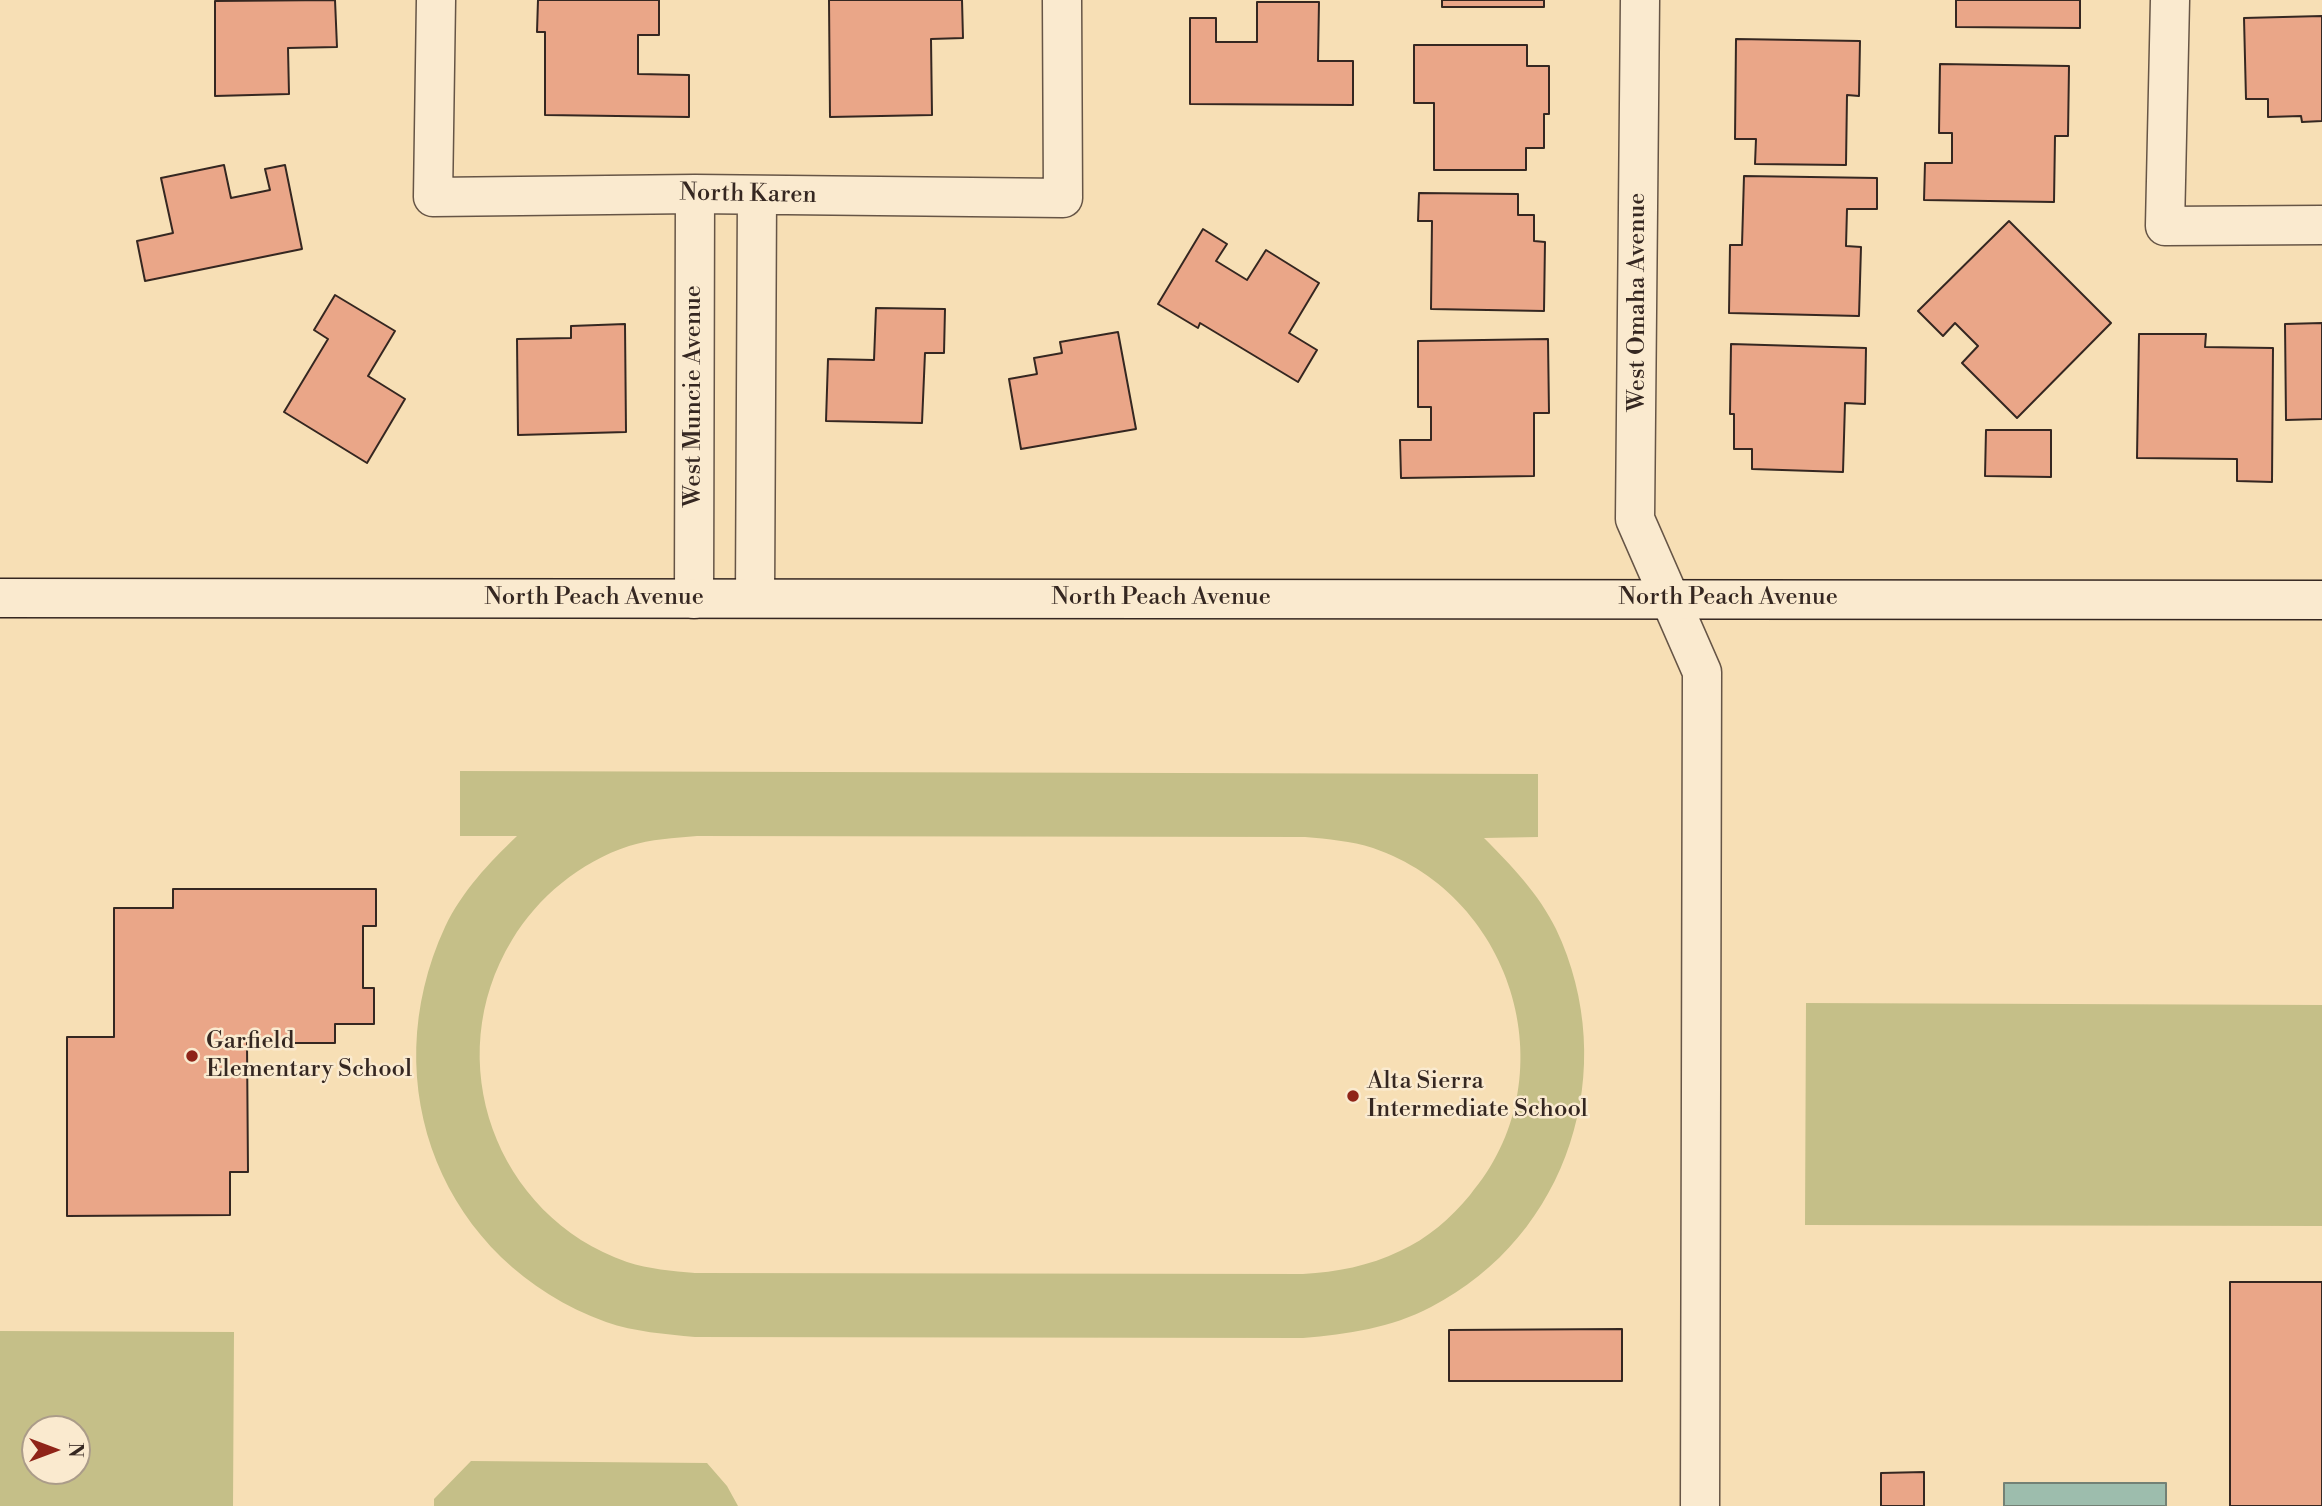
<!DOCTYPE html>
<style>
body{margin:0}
#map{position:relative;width:2322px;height:1506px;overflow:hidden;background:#f7dfb5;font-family:"Libre Bodoni",serif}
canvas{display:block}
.north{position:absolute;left:21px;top:1415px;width:70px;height:70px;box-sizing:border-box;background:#faeacf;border:2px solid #ab9c89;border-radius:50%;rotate:90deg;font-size:19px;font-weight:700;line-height:28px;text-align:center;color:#352721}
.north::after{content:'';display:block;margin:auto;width:24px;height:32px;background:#8f2418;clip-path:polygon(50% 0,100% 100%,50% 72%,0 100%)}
</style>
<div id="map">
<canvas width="2322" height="1506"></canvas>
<div class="north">N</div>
</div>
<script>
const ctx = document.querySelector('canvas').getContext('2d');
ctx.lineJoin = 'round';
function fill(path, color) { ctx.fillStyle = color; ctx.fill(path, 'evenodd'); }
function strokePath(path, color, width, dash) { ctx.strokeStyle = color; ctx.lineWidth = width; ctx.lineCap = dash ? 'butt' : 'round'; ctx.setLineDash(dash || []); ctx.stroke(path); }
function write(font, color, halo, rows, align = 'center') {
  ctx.font = font + ' "Libre Bodoni",serif'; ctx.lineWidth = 5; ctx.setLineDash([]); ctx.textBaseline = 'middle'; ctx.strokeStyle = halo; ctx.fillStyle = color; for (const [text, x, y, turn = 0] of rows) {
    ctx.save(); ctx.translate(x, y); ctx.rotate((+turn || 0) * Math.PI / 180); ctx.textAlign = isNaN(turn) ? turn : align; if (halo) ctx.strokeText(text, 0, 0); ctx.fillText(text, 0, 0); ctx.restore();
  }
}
fill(new Path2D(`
 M460 771 1538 774V837L1484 838C1511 865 1539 894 1556 929 1622 1068 1569 1236 1431 1307 1391 1328 1348 1334 1303 1338L695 1337C665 1334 635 1332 606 1322 442 1262 372 1085 445 927 462 891 489 863 517 836H460ZM697 836 1305 837C1328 839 1351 841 1373 848 1516 897 1569 1080 1470 1195 1451 1218 1427 1239 1400 1251 1369 1266 1337 1272 1303 1274L695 1273C672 1271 649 1269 627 1262 495 1216 439 1060 512 940 538 897 580 862 629 846 651 839 674 838 697 836Z
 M1806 1003 2322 1005V1226L1805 1225Z
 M0 1331 234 1332 233 1506H0ZM35 1429H77V1471H35Z
 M471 1461 707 1463 727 1486 738 1506H434V1499Z`), '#c5bf88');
const water = new Path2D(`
 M2004 1483H2166V1506H2004Z`);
fill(water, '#9dbdad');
strokePath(water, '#738175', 2);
const building = new Path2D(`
 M335 0 337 47 288 48 289 94 215 96V1Z
 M538 0H659V35H638V74L689 75V117L545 115V32H537Z
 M829 0H962L963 38 931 39 932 115 830 117Z
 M1442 0H1544V7H1442Z
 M1956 0H2080V28L1956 27Z
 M1257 2H1319L1318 61H1353V105L1190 104V18H1216V42H1257Z
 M2322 16V121L2302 122 2301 116 2268 117V99H2246L2244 18Z
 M1736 39 1860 41 1859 96 1847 95 1846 165 1755 164 1756 139H1735Z
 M1414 45H1527V66H1549V114H1544V148H1526V170H1434V103H1414Z
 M1940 64 2069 66 2068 136H2055L2054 202 1924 200 1925 163H1952V133H1939Z
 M224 165 231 198 270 190 265 169 285 165 302 249 145 281 137 241 173 233 161 178Z
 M1744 176 1877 178V209H1847L1846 246 1861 247 1859 316 1729 313 1730 245H1742Z
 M1419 193 1518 194V215H1534V241L1545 242 1544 311 1431 309 1432 221H1418Z
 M2009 221 2111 323 2017 418 1962 363 1978 346 1955 323 1943 336 1918 311Z
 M1203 229 1227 244 1216 261 1247 280 1266 250 1319 283 1289 333 1317 350 1298 382 1200 323 1198 328 1158 304Z
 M335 295 395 331 368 376 405 399 367 463 284 412 328 339 314 330Z
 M876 308 945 309 944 353H925L922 423 826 421 828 359 874 360Z
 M2322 323V419L2286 420 2285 324Z
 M625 324 626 432 518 435 517 339 571 338V326Z
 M1118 332 1136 429 1021 449 1009 379 1037 374 1034 358 1062 353 1060 342Z
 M2139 334H2206L2205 347 2273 348 2272 482 2237 481V459L2137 458Z
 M1548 339 1549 413H1534V476L1401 478 1400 440H1431V407H1418V341Z
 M1731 344 1866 348 1865 404 1845 403 1843 472 1752 469V449H1734V414H1730Z
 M1986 430H2051V477L1985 476Z
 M173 889H376V926H363V988H374V1024H335V1043H247L248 1172H230V1215L67 1216V1037H114V908H173Z
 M2230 1282H2322V1506H2230Z
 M1622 1329V1381H1449V1330Z
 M1924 1472V1506H1881V1473Z`);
fill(building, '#eaa688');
strokePath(building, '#352721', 2);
const street = new Path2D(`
 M436 0 433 197 695 194 1063 198 1062 0
 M1640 0 1635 519 1702 672 1700 1506
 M2170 0 2165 226 2322 225
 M755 598 757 195
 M694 599 695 194`);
const secondary = new Path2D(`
 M0 598 2322 600`);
strokePath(street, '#665546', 41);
strokePath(secondary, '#352721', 41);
strokePath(street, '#faeacf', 38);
strokePath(secondary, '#faeacf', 38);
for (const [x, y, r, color] of [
 [192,1056,7,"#8f2418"],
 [1353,1096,7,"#8f2418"]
]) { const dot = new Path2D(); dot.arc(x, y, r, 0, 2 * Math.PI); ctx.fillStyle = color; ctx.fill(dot); strokePath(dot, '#faeacf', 2.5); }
write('24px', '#352721', '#faeacf', [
 ["North Karen",748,195,1],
 ["West Omaha Avenue",1638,302,-90],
 ["West Muncie Avenue",694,396,-90],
 ["North Peach Avenue",594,598],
 ["North Peach Avenue",1161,598],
 ["North Peach Avenue",1728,598]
]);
write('24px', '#352721', '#faeacf', [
 ["Garfield",206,1042],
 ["Elementary School",206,1070],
 ["Alta Sierra",1367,1082],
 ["Intermediate School",1367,1110]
], 'left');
</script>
